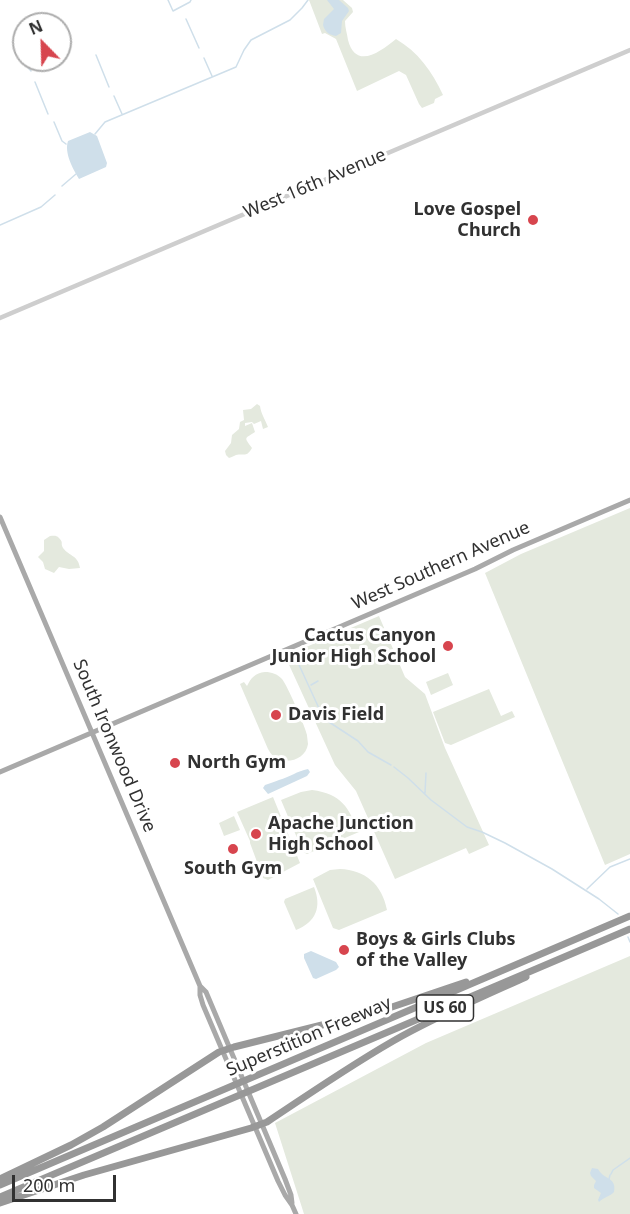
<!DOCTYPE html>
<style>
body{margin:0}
#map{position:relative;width:630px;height:1214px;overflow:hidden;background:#fff;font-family:"Noto Sans",sans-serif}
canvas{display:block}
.north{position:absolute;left:12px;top:12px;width:60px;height:60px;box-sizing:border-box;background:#fff;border:2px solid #adadad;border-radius:50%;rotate:337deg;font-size:16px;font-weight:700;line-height:24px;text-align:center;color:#313131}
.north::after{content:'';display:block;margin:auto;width:21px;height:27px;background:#d7454e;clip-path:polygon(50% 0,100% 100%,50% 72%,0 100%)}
.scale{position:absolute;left:12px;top:1175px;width:104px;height:27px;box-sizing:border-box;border:3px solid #313131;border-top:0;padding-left:8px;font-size:18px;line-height:21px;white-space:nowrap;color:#313131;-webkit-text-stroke:4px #fff;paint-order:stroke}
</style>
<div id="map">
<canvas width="630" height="1214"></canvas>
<div class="north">N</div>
<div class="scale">200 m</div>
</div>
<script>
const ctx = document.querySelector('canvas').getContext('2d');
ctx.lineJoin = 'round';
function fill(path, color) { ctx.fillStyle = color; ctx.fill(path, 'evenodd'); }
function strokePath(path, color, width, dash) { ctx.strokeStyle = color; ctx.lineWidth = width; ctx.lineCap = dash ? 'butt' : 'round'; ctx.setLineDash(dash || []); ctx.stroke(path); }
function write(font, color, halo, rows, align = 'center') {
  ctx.font = font + ' "Noto Sans",sans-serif'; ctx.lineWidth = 6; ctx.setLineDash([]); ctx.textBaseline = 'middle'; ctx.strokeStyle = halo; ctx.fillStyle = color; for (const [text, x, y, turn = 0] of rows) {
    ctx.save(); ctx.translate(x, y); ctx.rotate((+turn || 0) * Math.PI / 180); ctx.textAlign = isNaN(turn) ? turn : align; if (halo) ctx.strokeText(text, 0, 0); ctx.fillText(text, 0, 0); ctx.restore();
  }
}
fill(new Path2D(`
 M309 0H343L352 8 353 12 345 21C345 28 347 33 348 40 356 70 380 52 396 39 418 52 432 71 443 95L435 99 434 103 422 108 419 104 406 75 399 71 357 91 336 39 325 33 322 34Z
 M257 404 260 406C261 414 265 419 268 427L263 429 261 421 254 424 252 422 245 423V426L252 423 255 432C244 439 244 437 252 448 246 458 245 453 236 455 234 456 232 457 229 458L226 455 225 451 231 443 232 435 239 429 240 422 244 420 243 410 251 409Z
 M630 508V854L605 865 485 573 521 554Z
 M50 536C54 536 56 535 59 538 64 543 60 543 63 548 70 557 78 555 80 568L69 569 59 567 54 573 45 569 43 562 38 557 44 551V540Z
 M379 616 405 677 425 694 445 748 489 845 469 854 466 848 395 879 356 791 335 765 285 656Z
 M265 672C272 672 277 674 282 679 287 685 305 726 307 735 307 736 308 743 308 744 306 758 290 764 278 759 273 757 271 754 268 749L240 684 244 682 247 686C251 678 255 673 265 672Z
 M448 673 453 685 431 695 426 682Z
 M489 689 501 716 512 711 515 717 451 745 445 743 433 712Z
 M312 790C342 794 348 807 359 832L307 854 303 852 281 800 301 792Z
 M273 797 300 863 268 880 263 878 250 843V841L237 812Z
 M234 816 240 830 224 836 219 823Z
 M340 869C365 870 382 884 387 910L339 930 333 928 313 879 330 870Z
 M314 887C322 907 316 922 296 930L284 902 285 899Z
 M630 956V1214H304L275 1123 426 1043Z`), '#e4e9de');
fill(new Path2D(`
 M327 0H339L348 8 349 11 342 21 341 33 336 36C329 35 325 32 323 25L324 19 334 9Z
 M90 132 97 136 107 163 106 167 79 179C73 169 64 153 68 141Z
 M308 769 310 772 307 776 268 794 263 788 265 785C270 783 275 782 279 780 290 777 297 771 308 769Z
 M311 951 336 962 339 967 336 970 316 979 313 978 304 958V954Z
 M592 1168 598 1169C604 1180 617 1177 614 1192 609 1197 604 1197 599 1202L598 1200 601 1193 594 1188V1185L596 1181 591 1176 590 1173Z`), '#cfdfea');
strokePath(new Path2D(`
 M168 0 173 11 190 2 191 0
 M186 19 199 48
 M96 55 109 87
 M204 58 212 76
 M25 64 31 71
 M35 82 48 114
 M114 96 122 114
 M54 122 62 141 66 144
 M95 134 105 122 236 67 244 50 251 40 290 20 302 8 308 0
 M62 186 76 174
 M0 225 41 207 55 195
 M294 654 323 717 329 722 358 741 368 752 391 765
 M311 685 318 681
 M394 767 408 778 431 800 467 827 482 832 505 843 552 869 599 899 618 914
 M425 793 426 773
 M587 889 610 867 630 859
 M628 937 630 942
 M611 1174 613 1170 630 1158
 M609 1179 610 1175`), '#cfdfea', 1.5);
strokePath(new Path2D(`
 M0 318 630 50`), '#cecece', 4.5);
strokePath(new Path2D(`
 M0 517 200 986V995L203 1005 278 1181 285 1195 292 1205 296 1214
 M0 772 475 569 513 550 630 500
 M200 986 206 992 285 1179 291 1195 292 1203`), '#a9a9a9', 5);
strokePath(new Path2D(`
 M0 1179 71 1145 103 1127 219 1052 234 1047 386 1009 466 982
 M0 1185 630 916
 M0 1197 630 929
 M0 1203 84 1175 251 1128 267 1122C311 1093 355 1062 402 1036 442 1014 484 996 526 977`), '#989898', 7);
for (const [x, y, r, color] of [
 [533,220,6,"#d7454e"],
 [448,646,6,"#d7454e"],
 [276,715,6,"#d7454e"],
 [175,763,6,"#d7454e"],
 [256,834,6,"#d7454e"],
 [233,849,6,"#d7454e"],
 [344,950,6,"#d7454e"]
]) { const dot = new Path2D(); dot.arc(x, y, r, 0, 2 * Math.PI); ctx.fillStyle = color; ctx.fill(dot); strokePath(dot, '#fff', 2); }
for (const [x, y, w] of [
 [445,1008,57]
]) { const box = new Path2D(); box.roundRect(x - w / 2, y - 13, w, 26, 4.5); ctx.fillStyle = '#fff'; ctx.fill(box); strokePath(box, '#313131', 1.5); }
write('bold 16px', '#313131', null, [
 ["US 60",445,1008]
]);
write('18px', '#313131', '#fff', [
 ["West 16th Avenue",315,184,-23],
 ["West Southern Avenue",441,566,-24],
 ["South Ironwood Drive",114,746,67],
 ["Superstition Freeway",309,1037,-23]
]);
write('bold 18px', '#313131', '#fff', [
 ["Love Gospel",521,210,"right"],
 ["Church",521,231,"right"],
 ["Cactus Canyon",436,636,"right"],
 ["Junior High School",436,657,"right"],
 ["Davis Field",288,715],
 ["North Gym",187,763],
 ["Apache Junction",268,824],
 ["High School",268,845],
 ["South Gym",233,869,"center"],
 ["Boys & Girls Clubs",356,940],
 ["of the Valley",356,961]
], 'left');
</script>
